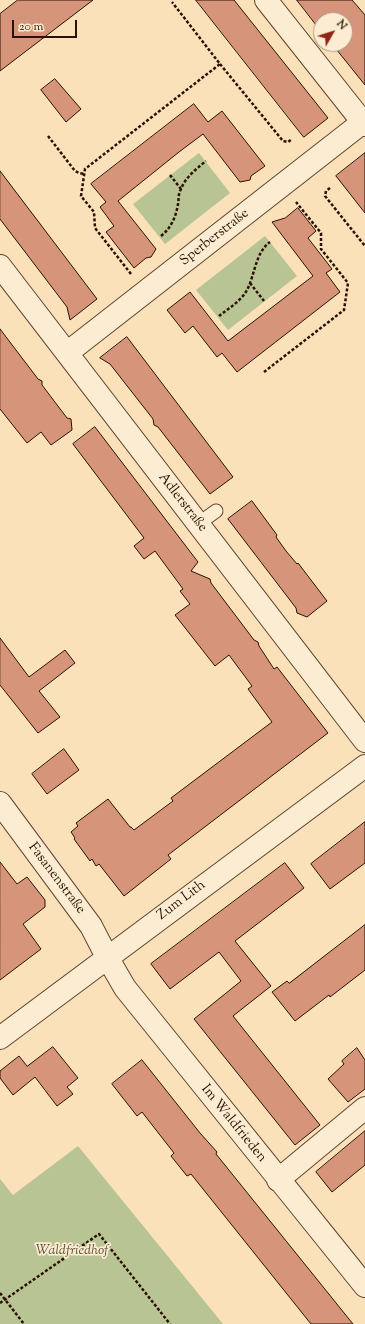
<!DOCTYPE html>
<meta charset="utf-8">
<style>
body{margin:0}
#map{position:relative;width:365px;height:1324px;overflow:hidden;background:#fae1ba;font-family:"Sorts Mill Goudy",serif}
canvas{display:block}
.north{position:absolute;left:313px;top:12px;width:40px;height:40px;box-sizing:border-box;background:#fcecd2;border:1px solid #a8947e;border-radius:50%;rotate:51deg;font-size:11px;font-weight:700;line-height:16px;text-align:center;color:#2b1101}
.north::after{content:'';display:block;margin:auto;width:14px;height:18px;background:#8f2418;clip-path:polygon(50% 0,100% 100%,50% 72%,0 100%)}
.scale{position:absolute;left:12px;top:20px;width:65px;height:18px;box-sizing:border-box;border:2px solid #2b1101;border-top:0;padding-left:5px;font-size:12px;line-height:14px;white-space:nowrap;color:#2b1101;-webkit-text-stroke:3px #fcecd2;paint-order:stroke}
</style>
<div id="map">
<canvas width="365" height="1324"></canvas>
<div class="north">N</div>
<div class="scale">20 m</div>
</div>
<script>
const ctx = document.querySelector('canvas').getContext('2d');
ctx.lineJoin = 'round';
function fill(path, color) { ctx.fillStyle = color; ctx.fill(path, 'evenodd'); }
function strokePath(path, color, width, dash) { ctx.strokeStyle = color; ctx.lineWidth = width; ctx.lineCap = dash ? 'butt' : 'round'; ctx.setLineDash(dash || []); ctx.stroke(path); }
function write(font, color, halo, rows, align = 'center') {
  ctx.font = font + ' "Sorts Mill Goudy",serif'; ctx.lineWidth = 3.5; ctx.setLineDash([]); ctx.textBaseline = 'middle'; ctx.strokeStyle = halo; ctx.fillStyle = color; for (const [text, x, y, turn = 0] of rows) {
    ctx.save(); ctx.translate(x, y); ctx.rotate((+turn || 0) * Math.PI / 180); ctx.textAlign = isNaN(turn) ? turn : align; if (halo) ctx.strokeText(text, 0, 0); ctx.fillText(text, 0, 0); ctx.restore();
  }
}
fill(new Path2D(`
 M199 153 230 193 165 244 133 204Z
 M265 236 297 276 228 330 196 290Z
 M78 1146 223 1324H0V1179L13 1195Z`), '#b8c494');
const building = new Path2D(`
 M18 0H93L0 71V14Z
 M196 0H234L328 118 304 137Z
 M297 0H352L365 15V85L332 44H345V20H321V31Z
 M55 79 81 109 66 122 41 90Z
 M194 104 208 122 222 111 265 166 251 176 250 180 240 182 203 134 179 152 118 201 156 249 151 257 146 258 134 268 106 232 114 226 100 207 106 202 91 184Z
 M365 153V213L336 176Z
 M0 171 97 299 70 320 67 307 0 219Z
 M298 208 316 231 308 238 332 269 326 273 340 292 237 372 222 353 217 357 193 326 185 333 167 310 190 292 228 341 313 276 272 222 285 218Z
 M0 329 38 379 42 381V385L67 418 71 419 72 430 51 445 41 432 27 443 0 409Z
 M127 337 233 477 210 494 158 427 154 425 153 419 110 364 100 358Z
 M95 427 198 562 191 571 210 579 211 583 254 640 258 642 259 646 274 669 277 667 328 733 168 855 171 859 124 896 99 864 96 866 92 859 90 861 74 839 75 838 71 832 78 826 76 823 108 799 130 827H131L134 830 173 801 171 798 272 722 248 689 252 686 229 655 215 666 175 615 190 604 180 591 183 589 155 551 144 559 134 546 144 538 73 444Z
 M252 501 277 535 276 537 286 551 297 564 298 563 327 601 307 617 297 613 296 608 228 519Z
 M0 638 29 677 65 650 75 663 39 691 60 717 38 733 0 685Z
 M64 749 79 770 47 794 32 774Z
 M365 822V863L330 889 311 864Z
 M0 862 17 884 27 877 45 900V907L23 924 41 949 0 980Z
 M285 863 304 888 235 941 271 986 233 1016 320 1125 295 1145 194 1019 241 981 219 952 170 989 151 964Z
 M365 925V970L330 997 329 995 295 1021 272 992 287 981 289 983Z
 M53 1047 78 1078 67 1087 73 1094 57 1106 35 1077 13 1095 0 1078V1071L19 1056 27 1066Z
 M357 1048 365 1060V1089L348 1102 328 1079 344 1064 342 1061Z
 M142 1060 200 1133 217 1152 216 1154 353 1324H311L191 1174 187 1176 171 1156 174 1153 142 1112 137 1116 112 1084Z
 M365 1131V1165L332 1192 316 1172Z`);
fill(building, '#d6957b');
strokePath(building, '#2b1101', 1);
const lane = new Path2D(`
 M198 524 216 511`);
const street = new Path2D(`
 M266 0 365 125
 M0 266 365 741
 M67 353 363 122
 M0 803 91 926 107 957 125 988 365 1286
 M0 1038 365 766
 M278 1180 365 1108`);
strokePath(lane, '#5f452f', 15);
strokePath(street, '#5f452f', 24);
strokePath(new Path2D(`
 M220 64 283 141 288 142 292 139
 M48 136 75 171 79 173 84 174
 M170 175 181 189
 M330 188 326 191 325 196 365 246
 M161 236C171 228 176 217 178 204 179 199 178 194 181 189 185 178 196 169 206 161
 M131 274 95 228 94 212 81 196 85 169 220 64 172 2
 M250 283 264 301
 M219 316C228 309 241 301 247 290 255 275 255 253 270 242
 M264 372 344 310 348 283 321 249V233L296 202
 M0 1293 24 1324
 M0 1303 99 1234 170 1324`), '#2b1101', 2.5, [3, 2]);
strokePath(lane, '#fcecd2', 13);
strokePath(street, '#fcecd2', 22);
write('14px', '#2b1101', '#fcecd2', [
 ["Sperberstraße",215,238,-38],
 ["Adlerstraße",182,503,52],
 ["Fasanenstraße",56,879,53],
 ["Zum Lith",182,901,-37],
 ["Im Waldfrieden",233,1124,51]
]);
write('italic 14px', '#5c5034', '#fcecd2', [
 ["Waldfriedhof",72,1252]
]);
</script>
